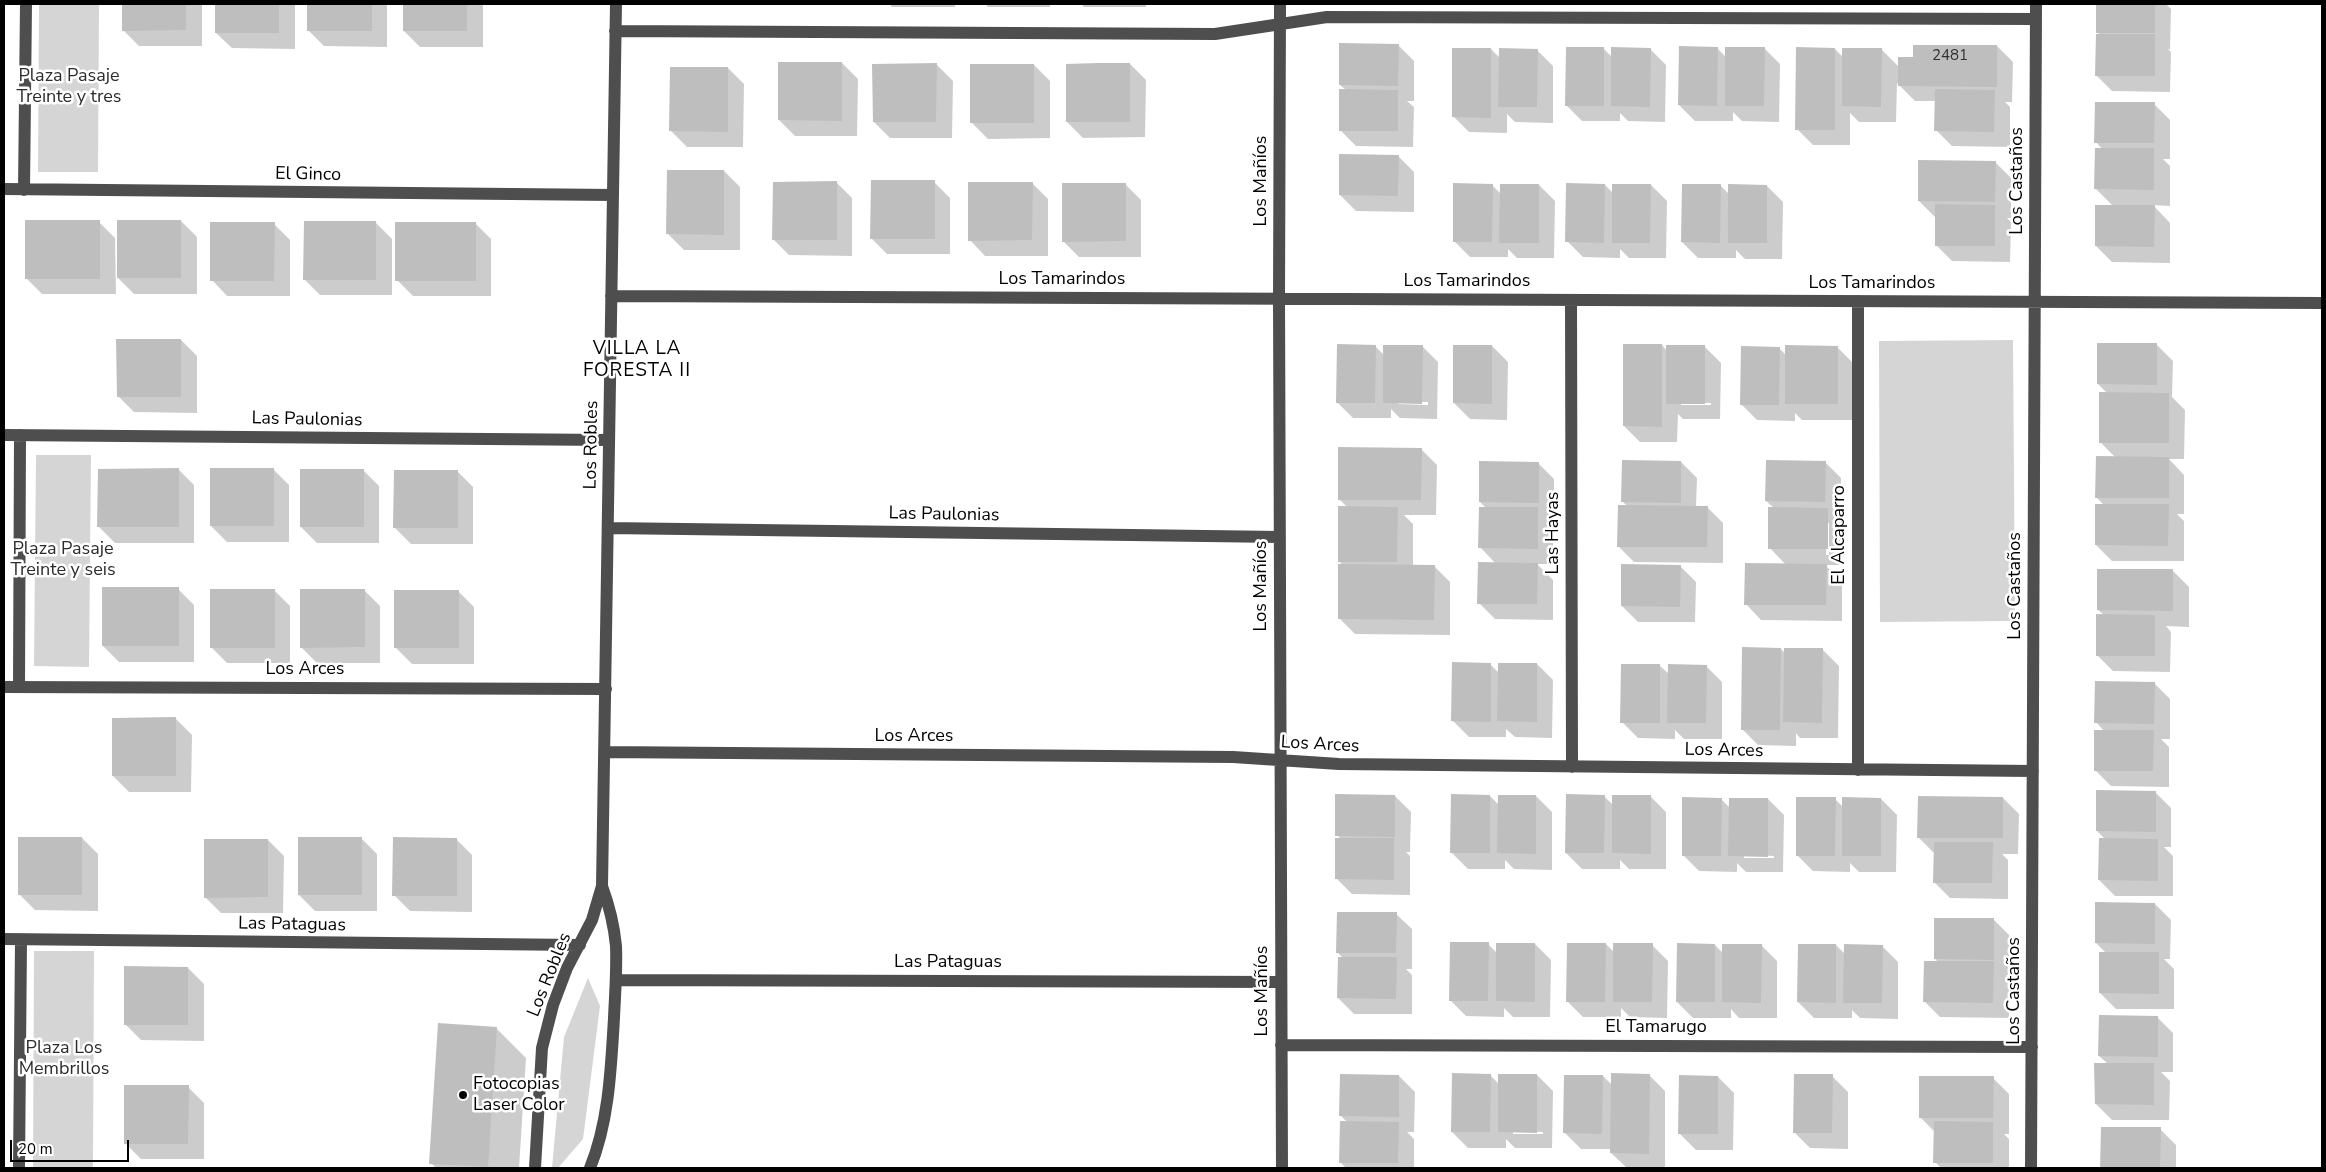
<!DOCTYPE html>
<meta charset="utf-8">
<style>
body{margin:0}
#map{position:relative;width:2326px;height:1172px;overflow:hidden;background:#fff;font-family:"Nunito Sans",sans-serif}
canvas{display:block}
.frame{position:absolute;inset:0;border:5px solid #000;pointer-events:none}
.scale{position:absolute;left:10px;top:1140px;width:119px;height:22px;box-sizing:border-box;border:2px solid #000;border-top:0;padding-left:6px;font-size:15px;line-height:18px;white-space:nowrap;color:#000;-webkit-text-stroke:4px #fff;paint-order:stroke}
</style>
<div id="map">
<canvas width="2326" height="1172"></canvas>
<div class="frame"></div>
<div class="scale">20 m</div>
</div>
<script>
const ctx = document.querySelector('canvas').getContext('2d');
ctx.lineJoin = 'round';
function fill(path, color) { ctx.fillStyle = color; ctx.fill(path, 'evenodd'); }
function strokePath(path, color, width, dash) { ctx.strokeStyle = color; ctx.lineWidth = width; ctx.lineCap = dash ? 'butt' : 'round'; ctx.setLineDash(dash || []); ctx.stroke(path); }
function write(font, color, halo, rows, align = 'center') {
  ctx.font = font + ' "Nunito Sans",sans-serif'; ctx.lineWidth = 5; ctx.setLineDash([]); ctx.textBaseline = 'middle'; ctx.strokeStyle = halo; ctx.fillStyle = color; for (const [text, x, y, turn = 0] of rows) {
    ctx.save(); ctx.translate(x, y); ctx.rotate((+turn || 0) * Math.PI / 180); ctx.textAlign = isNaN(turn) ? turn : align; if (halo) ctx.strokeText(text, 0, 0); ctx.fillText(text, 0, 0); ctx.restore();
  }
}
fill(new Path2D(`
 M39 4H99L98 172H38Z
 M2013 340 2015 621 1880 622 1879 341Z
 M36 455H91L89 667 34 666Z
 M34 951H94L93 1168H33Z
 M588 978 600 1006 583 1139 558 1168H552L564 1037Z`), '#d5d5d5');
fill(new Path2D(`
 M123 4H202V46H139L123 30Z
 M216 4H295V49L232 48 216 33Z
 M308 4H387V47L324 46 308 30Z
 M404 4H483V47H420L404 31Z
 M794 4H858V5H796Z
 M889 4H955V7H892Z
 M985 4H1050V7H988Z
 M1081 4H1146V7H1084Z
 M2097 4H2166L2171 9 2170 49H2168L2171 52 2170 92 2112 91 2096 75 2100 35 2097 32Z
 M1398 45 1414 61V101H1407L1414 107 1413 147 1356 146 1340 130 1346 90 1340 85Z
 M1997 46 2013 62 2012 102H2005L2010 107V147L1952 146 1936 130V101H1915L1897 83 1896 122H1859L1850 113V145H1813L1797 129 1835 49 1844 58 1881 49 1899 67 1914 59Z
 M1717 48 1726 57 1764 48 1780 64 1779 122 1742 121 1733 112V121H1695L1679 105Z
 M1491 49 1500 58 1537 50 1553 66V123L1515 122 1507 114V133L1469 132 1453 116Z
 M1604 49 1613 58 1650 49 1666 65 1665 122 1628 121 1620 113V121H1582L1566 105Z
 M842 63 858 79 857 136H795L779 120Z
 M1130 64 1146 80 1145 137 1083 138 1067 122Z
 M937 65 953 81 952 138H890L874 122Z
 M1034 65 1050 81V138L988 139 972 123Z
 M728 68 744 84 743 147H687L671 131Z
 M2154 104 2170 120V159H2163L2170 166V206L2153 205 2170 223V263L2112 262 2096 246 2113 206 2096 189 2102 149 2096 142Z
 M1398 156 1414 172V212L1356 211 1340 195Z
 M1995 162 2011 178V218H2007L2011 222 2010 262 1952 261 1936 245 1935 217 1919 201Z
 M724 171 740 187V250H684L668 234Z
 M836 182 852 198V256L789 255 773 239Z
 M934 182 950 198V254H887L871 238Z
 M1032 183 1048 199V256H985L970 240Z
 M1125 184 1141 200V257H1079L1063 241Z
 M1492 185 1501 194 1539 185 1555 201 1554 258H1517L1508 249V257H1470L1454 241Z
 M1605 185 1613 193 1651 185 1667 201 1666 258H1629L1620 249V258L1583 257 1567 241Z
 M1720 185 1729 194 1767 186 1783 202 1782 259H1745L1736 250V258H1698L1682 242Z
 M181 221 197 237V294H134L118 278Z
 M99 222 115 238 116 294H42L26 278Z
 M376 223 392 239V295H320L304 279Z
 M475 223 491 239V296H413L397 280Z
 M274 224 290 240V296H227L212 280Z
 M181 340 197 356V413L134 412 118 396Z
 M1662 345 1667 351 1705 347 1721 363 1720 419H1683L1678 414 1677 442H1640L1624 426ZM1681 403H1711V405H1681Z
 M2157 345 2173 361 2172 397 2185 410 2184 459H2169L2184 475V514H2177L2184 521V561H2112L2096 545 2104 505 2097 498 2116 458 2100 442 2108 394 2098 384Z
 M1375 346 1384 355 1422 346 1438 362 1437 419 1400 418 1391 409V418H1353L1337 402ZM1398 402H1428V405L1398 404Z
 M1492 346 1508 362 1507 420 1470 419 1454 403Z
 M1837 347 1853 363V420H1802L1795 413V421L1757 420 1741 404 1779 348 1786 355Z
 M1421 449 1437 465 1436 515H1404L1413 524V566H1434L1450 582V635L1355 634 1339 618 1343 566 1339 561 1347 507 1339 499Z
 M1681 462 1697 478 1696 507H1707L1723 523V563L1634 562 1618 546 1627 506 1623 502Z
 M1825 462 1841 478V517H1836L1844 525 1843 565H1825L1842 581V621L1761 620 1746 604 1786 565 1770 548 1774 508 1766 501ZM1827 523H1829V555H1826Z
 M1538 463 1554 479V518H1547L1553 524V564H1537L1553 580V620L1495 619 1479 603 1496 564 1480 547 1486 508 1480 502Z
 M178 469 194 485V543H115L99 527Z
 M273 469 289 485V542H227L211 526Z
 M363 470 379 486V543H317L301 527Z
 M457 471 473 487V544H411L395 528Z
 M1680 566 1696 582 1695 622H1638L1622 606Z
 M2173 571 2189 587V627L2166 626 2171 632 2170 672 2113 671 2097 655 2104 615 2098 610Z
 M178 589 194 605V662H119L103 646Z
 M274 590 290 606V663H227L211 647Z
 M364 590 380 606V663H317L301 647Z
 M458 591 474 607V664H412L396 648Z
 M1781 649 1785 653 1823 650 1839 666 1838 738H1800L1796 733V746L1758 745 1742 729Z
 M1490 664 1499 673 1537 664 1553 680 1552 738 1515 737 1506 729V737H1469L1453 721Z
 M1660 666 1669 674 1706 666 1722 682V739H1684L1675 730V739L1638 738 1622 722Z
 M2154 683 2170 699V739H2161L2169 747V787L2111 786 2095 770 2104 731 2096 722Z
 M176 719 192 735 191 792H129L113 776Z
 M2155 792 2171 808V847H2164L2173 856V896H2115L2099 880 2106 840 2097 831Z
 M1395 796 1411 812 1410 852H1406L1410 856V895L1352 894 1336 878 1341 839 1337 835Z
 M1490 796 1499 805 1536 796 1552 812V870L1514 869 1505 860V869H1468L1452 853Z
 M1604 796 1613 805 1650 796 1666 812V869H1629L1620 860V869H1582L1566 853Z
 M2003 798 2019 814 2018 854H2002L2008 860V899L1950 898 1934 882 1935 854 1918 837Z
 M1721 799 1730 808 1768 799 1784 815 1783 872H1746L1737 863V872L1699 871 1683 855ZM1744 855 1774 856V858H1744Z
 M1835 799 1843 807 1881 799 1897 815 1896 872H1859L1850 863V872L1813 871 1797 855Z
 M82 838 98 854V911L35 910 19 894Z
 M361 838 377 854V911H315L299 895Z
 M456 839 472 855V912L410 911 394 895Z
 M268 840 284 856 283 913H221L205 897Z
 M2155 904 2171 920 2170 959H2164L2174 969V1009H2116L2100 993 2106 953 2096 943Z
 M1396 914 1412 929V969H1406L1412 975V1014H1354L1338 998 1343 958 1337 952Z
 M1993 919 2009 935V975H2006L2009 978V1018L1940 1017 1924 1001 1938 962 1935 959Z
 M1488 944 1497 953 1535 944 1551 960 1550 1017H1513L1504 1008V1017L1466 1016 1450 1000Z
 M1606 944 1615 953 1652 945 1668 961 1667 1018 1630 1017 1621 1008V1017H1583L1567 1001Z
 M1715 945 1724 954 1761 945 1777 961V1018H1739L1731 1009V1018H1693L1677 1002Z
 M1836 945 1845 954 1882 946 1898 962V1019L1860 1018 1852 1010V1018H1814L1798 1002Z
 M188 968 204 984V1041L141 1040 125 1024Z
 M2157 1017 2173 1033V1072H2161L2170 1081 2169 1120H2112L2096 1104 2108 1064 2099 1056Z
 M496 1028 526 1058 519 1168H436L431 1163Z
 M1490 1075 1499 1084 1537 1075 1553 1091 1552 1148H1515L1506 1139V1148H1468L1452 1132ZM1513 1131 1543 1132V1134H1513Z
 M1649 1075 1665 1091V1168H1627L1611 1153V1149H1581L1565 1133 1603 1076 1612 1085Z
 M1399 1076 1415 1092 1414 1132H1407L1414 1139V1168H1346L1340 1162 1347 1122 1340 1115Z
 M1832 1076 1848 1092V1149L1810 1148 1794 1132Z
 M1718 1077 1734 1093 1733 1150H1696L1680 1134Z
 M1993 1078 2009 1094V1134H2004L2009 1139V1168H1941L1935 1162V1132L1920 1117Z
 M188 1087 204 1103V1159H141L125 1143Z
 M2102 1128 2160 1129 2176 1145V1168H2102Z`), '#0003');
fill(new Path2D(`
 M122 4H186V30L122 31Z
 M215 4H279V33H215Z
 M307 4H372V31H307Z
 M403 4H467V31H403Z
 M2096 4H2155V33H2096Z
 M2096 34H2155V76H2095Z
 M1339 43 1399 44 1398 86 1339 85Z
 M1913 45H1997V87L1898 86V57H1913Z
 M1679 46 1718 47 1717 106 1678 105Z
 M1566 47H1604V106H1565Z
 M1611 47 1651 48 1650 107 1611 106Z
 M1725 47H1765L1764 106H1725Z
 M1796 47 1835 48V130H1795Z
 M1452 48H1491V118L1452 117Z
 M1499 48 1538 49 1537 107H1498Z
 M1842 48H1882L1881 107 1842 106Z
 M778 62H842V121L778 120Z
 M937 63 936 122H873L872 64Z
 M1098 63H1130V122H1066V64Z
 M970 64H1034V123H970Z
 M670 67H728V132L669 131Z
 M1339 89 1398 90V131H1339Z
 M1935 89 1995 90 1994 132 1934 131Z
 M2095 102H2155L2154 143H2094Z
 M2095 148H2154V190L2094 189Z
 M1339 154 1399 155 1398 196 1339 195Z
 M1918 160 1996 161 1995 202 1918 201Z
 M667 170H724V235L666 234Z
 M871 180H935V239H870Z
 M837 181V240H772L773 182Z
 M968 182H1033L1032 240 968 241Z
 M1062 183H1126V241L1062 242Z
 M1453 183 1493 184 1492 242H1453Z
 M1566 183 1605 184 1604 243 1565 242Z
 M1500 184H1539V243H1499Z
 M1612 184H1651L1650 243H1612Z
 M1682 184H1721L1720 243 1681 242Z
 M1728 184 1767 185V243H1728Z
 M1935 204 1995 205V246H1935Z
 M2095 205H2155L2154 247 2095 246Z
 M25 220H100V279H25Z
 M117 220H181V278H117Z
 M304 221H376V280H303Z
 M210 222H275L274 281H210Z
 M395 222H476V281H395Z
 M116 339H181V397H117Z
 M2097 343H2157V385L2097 384Z
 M1337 344 1376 345 1375 403H1336Z
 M1623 344H1662V427L1623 426Z
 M1383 345H1423L1422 404 1383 403Z
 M1453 345H1492V404L1453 403Z
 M1666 345H1705V404H1666Z
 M1785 345 1838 346V404H1785Z
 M1741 346 1780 347 1779 405H1740Z
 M2099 392 2169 393V443H2099Z
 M1338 447 1422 448 1421 500H1338Z
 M2096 456 2169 457V498H2095Z
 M1622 460 1681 461V503L1621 502Z
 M1766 460 1826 461 1825 502 1765 501Z
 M1479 461 1539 462V503L1479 502Z
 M179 468V527H97L98 469Z
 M210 468H274V526H210Z
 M300 469H364V527H300Z
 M394 470H458V528H393Z
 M2095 504H2169L2168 546 2095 545Z
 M1618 505 1708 506 1707 547H1617Z
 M1338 506 1398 507 1397 562H1338Z
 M1479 507H1538V549L1478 548Z
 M1768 507 1828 508V549H1768Z
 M1478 562 1538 563 1537 604H1477Z
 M1745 563 1827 564 1826 605H1744Z
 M1338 564 1435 565 1434 620 1338 619Z
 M1621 564 1681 565 1680 607 1621 606Z
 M2097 569H2173V611L2097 610Z
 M102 587H179V646H102Z
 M210 589H275V648H210Z
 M300 589H365V647L300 648Z
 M394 590H459V648H394Z
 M2096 614 2155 615V656H2096Z
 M1742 647 1781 648 1780 730H1741Z
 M1784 648H1823L1822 723 1783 722Z
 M1452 662 1491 663V722L1451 721Z
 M1498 663H1537V722L1497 721Z
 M1621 664H1660V723H1620Z
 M1668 664 1707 665 1706 723H1667Z
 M2095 681 2155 682 2154 724 2094 723Z
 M176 717V776H112V718Z
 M2094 730H2154L2153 771H2094Z
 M2096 790 2156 791V832L2096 831Z
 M1335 794 1395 795V837L1335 836Z
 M1451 794 1490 795V853H1450Z
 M1566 794 1605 795 1604 853H1565Z
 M1498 795H1536V854L1497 853Z
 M1612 795H1651V854L1612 853Z
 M1918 796 2003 797V838H1917Z
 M1682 797 1722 798 1721 856H1682Z
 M1796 797H1836L1835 856H1796Z
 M1842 797 1881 798V856H1842Z
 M1729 798H1768V857L1728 856Z
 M18 837H82V895H18Z
 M298 837H362V895H298Z
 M393 837 457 838V896H392Z
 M1335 838H1394V880L1335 879Z
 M2099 838 2158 839V881L2098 880Z
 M204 839H268V897L204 898Z
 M1934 842H1993L1992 883H1933Z
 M2095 902 2155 903V944L2095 943Z
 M1337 912H1397L1396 953H1336Z
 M1934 918H1994V960L1934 959Z
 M1450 942H1489L1488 1001H1449Z
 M1496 943H1535V1002L1496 1001Z
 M1567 943H1606L1605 1002H1566Z
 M1613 943H1653L1652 1002H1613Z
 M1677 943 1715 944V1002H1676Z
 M1722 944H1762L1761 1003 1722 1002Z
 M1798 944H1836V1003L1797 1002Z
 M1844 944 1883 945 1882 1003H1843Z
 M2099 952H2159V994L2099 993Z
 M1338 957H1397L1396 999 1337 998Z
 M1924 961H1994L1993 1003 1923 1002Z
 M124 966 188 967V1025H124Z
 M2099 1015 2158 1016V1057L2098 1056Z
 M438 1023 497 1027 488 1167 429 1164Z
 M2094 1063H2154V1105L2095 1104Z
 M1452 1073 1491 1074 1490 1132H1451Z
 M1611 1073 1650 1074 1649 1154 1610 1153Z
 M1340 1074 1399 1075V1117L1339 1116Z
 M1498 1074H1537V1133L1498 1132Z
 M1794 1074H1833L1832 1133H1793Z
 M1564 1075H1603L1602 1134 1563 1133Z
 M1679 1075 1718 1076V1134H1678Z
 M1919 1076H1994L1993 1118H1919Z
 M124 1085H189L188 1144H124Z
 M1340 1121 1399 1122 1398 1163H1339Z
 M1934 1121 1993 1122V1163H1933Z
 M2101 1127H2161L2160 1168H2100Z`), '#bebebe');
strokePath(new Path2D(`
 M1280 4 1279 298 1282 1168
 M615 31 1215 34 1327 17 2036 19
 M4 189 613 195
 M24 190 26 4
 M611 296 2322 303
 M1571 300 1572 767
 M4 435 609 440
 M608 528 1280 537
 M4 687 606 689
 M19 687 20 435
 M604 752 1233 757 1339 764 2033 771
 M1858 770V301
 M4 939 580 945
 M616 980 1281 982
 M1281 1045 2032 1047
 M19 1168 21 940
 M535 1168 542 1048 553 1005 567 968 592 920 602 886 616 4
 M590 1168C609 1122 611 1068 614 1018 615 994 617 970 616 946 614 925 609 905 602 886
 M2031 1168 2036 4`), '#4e4e4e', 12);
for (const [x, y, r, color] of [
 [463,1095,5,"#000"]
]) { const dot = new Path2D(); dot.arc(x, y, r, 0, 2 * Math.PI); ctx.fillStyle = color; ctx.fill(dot); strokePath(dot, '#fff', 2); }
write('15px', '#303030', null, [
 ["2481",1950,56]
]);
write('18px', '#2c2c2c', '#fff', [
 ["Plaza Pasaje",69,77],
 ["Treinte y tres",69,98],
 ["Plaza Pasaje",63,550],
 ["Treinte y seis",63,571],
 ["Plaza Los",64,1049],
 ["Membrillos",64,1070]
]);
write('18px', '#000', '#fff', [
 ["El Ginco",308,175,1],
 ["Los Mañíos",1262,181,-90],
 ["Los Castaños",2018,181,-90],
 ["Los Tamarindos",1062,280],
 ["Los Tamarindos",1467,282],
 ["Los Tamarindos",1872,284],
 ["Las Paulonias",307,420,1],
 ["Los Robles",592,445,-89],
 ["Las Paulonias",944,515,1],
 ["Las Hayas",1554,533,-90],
 ["El Alcaparro",1840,535,-90],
 ["Los Mañíos",1262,586,-90],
 ["Los Castaños",2016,586,-90],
 ["Los Arces",305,670],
 ["Los Arces",914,737],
 ["Los Arces",1320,745,3],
 ["Los Arces",1724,751,1],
 ["Las Pataguas",292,925,1],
 ["Las Pataguas",948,963],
 ["Los Robles",550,975,-68],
 ["Los Mañíos",1263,991,-90],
 ["Los Castaños",2015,991,-90],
 ["El Tamarugo",1656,1028]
]);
write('18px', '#000', '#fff', [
 ["Fotocopias",473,1085],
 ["Laser Color",473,1106]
], 'left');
ctx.letterSpacing = '1px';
write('19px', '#000', '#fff', [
 ["VILLA LA",637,349],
 ["FORESTA II",637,371]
]);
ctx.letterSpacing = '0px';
</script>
